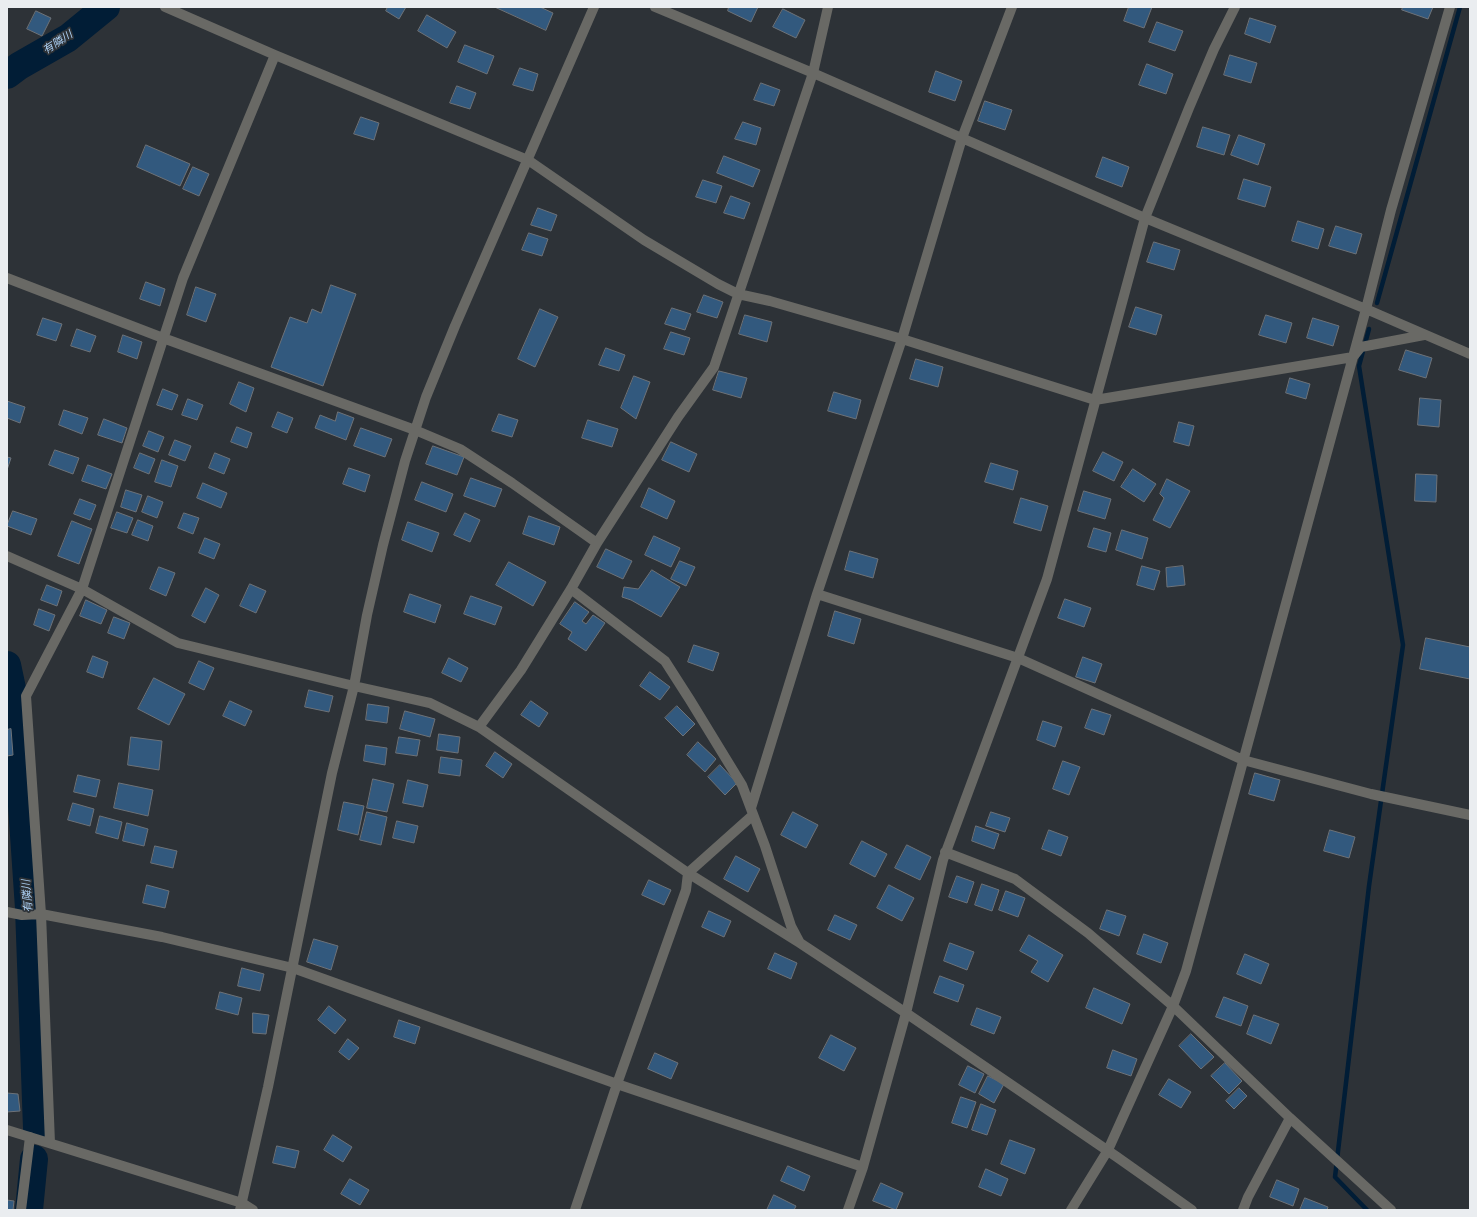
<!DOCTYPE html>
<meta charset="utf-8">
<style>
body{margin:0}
#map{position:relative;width:1477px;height:1217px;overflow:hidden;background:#2d3237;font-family:Roboto,sans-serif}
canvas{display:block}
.frame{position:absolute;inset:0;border:8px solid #eaedf0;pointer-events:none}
</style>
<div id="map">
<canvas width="1477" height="1217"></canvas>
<div class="frame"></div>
</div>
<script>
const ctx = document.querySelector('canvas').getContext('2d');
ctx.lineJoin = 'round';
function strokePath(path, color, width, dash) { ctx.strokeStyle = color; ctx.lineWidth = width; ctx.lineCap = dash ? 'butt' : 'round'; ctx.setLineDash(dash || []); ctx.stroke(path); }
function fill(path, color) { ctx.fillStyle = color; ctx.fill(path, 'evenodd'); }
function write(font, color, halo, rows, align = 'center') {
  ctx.font = font + ' Roboto,"Noto Sans JP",sans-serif'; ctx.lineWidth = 3.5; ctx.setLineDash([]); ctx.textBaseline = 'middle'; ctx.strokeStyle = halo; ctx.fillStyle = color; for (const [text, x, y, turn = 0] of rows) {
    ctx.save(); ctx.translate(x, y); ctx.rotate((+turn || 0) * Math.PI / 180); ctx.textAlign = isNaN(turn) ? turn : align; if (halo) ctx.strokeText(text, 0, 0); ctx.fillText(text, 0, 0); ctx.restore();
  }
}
strokePath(new Path2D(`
 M1377 303 1460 7
 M1367 1210 1335 1177 1369 886 1403 645 1359 366 1369 329`), '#011d36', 4.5);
strokePath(new Path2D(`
 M7 75 19 66 68 38 106 7
 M7 665 15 703 29 908 37 1128
 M29 1210 34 1159`), '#011d36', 28);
const building = new Path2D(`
 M388 7H406L399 19 386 11Z
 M495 7H540L553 13 546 30Z
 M729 7H758L751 22 728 11Z
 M1129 7H1152L1144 28 1124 21Z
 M1403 7H1433L1428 19 1402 10Z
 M783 9 805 20 796 38 773 27Z
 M36 11 51 18 42 36 27 29Z
 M427 15 456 32 447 48 418 31Z
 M1250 18 1276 26 1270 43 1245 34Z
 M1157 22 1183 31 1175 51 1149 42Z
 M465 45 494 56 487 74 458 62Z
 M1230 55 1257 63 1251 83 1224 75Z
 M1147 64 1173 74 1166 94 1139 85Z
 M520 68 538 74 533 91 513 85Z
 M936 71 962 81 955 101 929 92Z
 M761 83 780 90 774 106 754 100Z
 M457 86 476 93 470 109 450 103Z
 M985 101 1012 110 1005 130 978 121Z
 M361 117 379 123 374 140 354 134Z
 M743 122 761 128 756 145 735 139Z
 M1203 127 1230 135 1224 155 1197 147Z
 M1239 135 1265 144 1258 165 1231 155Z
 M146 145 190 164 180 186 137 167Z
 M724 156 760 170 753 187 717 173Z
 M1103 157 1129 167 1122 187 1096 177Z
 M193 167 209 174 199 196 183 189Z
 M1244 179 1271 187 1265 207 1238 199Z
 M703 180 722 186 716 203 696 197Z
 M731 196 750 203 744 219 724 213Z
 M538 208 557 215 551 231 531 225Z
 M1298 221 1324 229 1318 249 1292 241Z
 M1336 226 1362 234 1356 254 1329 246Z
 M529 233 548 239 542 256 522 250Z
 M1154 242 1180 250 1174 270 1147 262Z
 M146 282 165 289 160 306 140 299Z
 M331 285 356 294 323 386 271 367 290 317 307 323 312 309 321 313Z
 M196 287 216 294 206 322 187 315Z
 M704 295 723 302 717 318 697 312Z
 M1136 307 1162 315 1156 335 1129 327Z
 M672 308 691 314 685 330 665 324Z
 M540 309 558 317 535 367 518 359Z
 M745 315 772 322 767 342 739 334Z
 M1266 315 1292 323 1286 343 1259 335Z
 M43 318 62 324 56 341 37 335Z
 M1313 318 1339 326 1333 346 1307 338Z
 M77 329 96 336 90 352 71 346Z
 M671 332 690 338 684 355 664 349Z
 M123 335 142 342 137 359 118 352Z
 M606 348 625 355 619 371 599 365Z
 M1406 350 1432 358 1426 378 1399 370Z
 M916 359 943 367 938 387 910 379Z
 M719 371 747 378 741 398 713 390Z
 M634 376 650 382 636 419 621 408Z
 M1290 378 1310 384 1306 399 1286 393Z
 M239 382 254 388 246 412 230 404Z
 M163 389 178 395 172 410 157 405Z
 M834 392 861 400 856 419 828 411Z
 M1420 398 1441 400 1439 427 1418 425Z
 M188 399 203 405 197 420 182 415Z
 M7 401 25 407 20 423 7 418Z
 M64 410 88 418 82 434 59 425Z
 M278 412 293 418 287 433 272 427Z
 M338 412 354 418 346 440 315 428 320 415 335 421Z
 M499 414 518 420 512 437 492 431Z
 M104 419 127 428 122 443 98 435Z
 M588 420 618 429 612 447 582 438Z
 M1179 422 1194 426 1189 446 1174 442Z
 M237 427 252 433 247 448 231 442Z
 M361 428 392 439 385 457 354 446Z
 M149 431 164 437 158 452 143 446Z
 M175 440 191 446 185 461 169 455Z
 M671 442 697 454 689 472 662 460Z
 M433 446 464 457 457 475 426 464Z
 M55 450 79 458 73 474 49 465Z
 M1103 452 1123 462 1114 481 1093 471Z
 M140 453 155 459 149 474 134 468Z
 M215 453 230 459 224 474 209 468Z
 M7 457 11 458 7 470Z
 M162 460 178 466 171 487 155 482Z
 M991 463 1018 471 1013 490 985 482Z
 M88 465 112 474 106 489 82 481Z
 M349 468 370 475 365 492 343 484Z
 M1133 469 1156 484 1144 502 1121 487Z
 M1416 474 1437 475 1436 502 1415 501Z
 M471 478 502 489 495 507 464 496Z
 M1167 479 1190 491 1170 528 1153 520 1164 498 1160 494Z
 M422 482 453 494 446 512 415 500Z
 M203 483 227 493 221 508 197 498Z
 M649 488 675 501 667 519 641 507Z
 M126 490 142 495 136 512 121 507Z
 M1084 491 1111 499 1105 519 1078 511Z
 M148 496 163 502 157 518 142 512Z
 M1021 498 1048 506 1041 531 1014 523Z
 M80 499 96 505 90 520 74 514Z
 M13 511 37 519 31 535 7 526Z
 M117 512 133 518 127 533 111 528Z
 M184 513 199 518 193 534 178 528Z
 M465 513 480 520 470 542 454 535Z
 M529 516 560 527 554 545 523 534Z
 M138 520 153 526 148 541 132 535Z
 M72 521 92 529 79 564 58 556Z
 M408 522 439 533 432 552 402 540Z
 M1094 528 1111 533 1106 552 1088 547Z
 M1122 530 1148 538 1142 559 1116 550Z
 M654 536 680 548 671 567 645 555Z
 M205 538 220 544 214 559 199 553Z
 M606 549 632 561 623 579 597 567Z
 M850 551 878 559 873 578 845 570Z
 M680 561 695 567 686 586 671 579Z
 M509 562 546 582 533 606 496 585Z
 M1142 566 1160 571 1154 590 1137 585Z
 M1183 566 1185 585 1167 587 1166 568Z
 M159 567 175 573 166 596 150 589Z
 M652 570 680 587 661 617 631 600 622 597 624 587 638 589Z
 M250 584 266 591 256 613 240 606Z
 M47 585 62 591 57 606 41 600Z
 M206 588 219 595 205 623 192 616Z
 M410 594 441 605 435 623 404 612Z
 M471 596 502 607 495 625 464 614Z
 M1065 599 1091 608 1084 627 1058 618Z
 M86 600 107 610 101 624 80 616Z
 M575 602 589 612 582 621 586 624 593 615 605 623 586 651 568 639 572 632 560 624Z
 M39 609 55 615 49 631 34 625Z
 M835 611 861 619 854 644 828 636Z
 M114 617 130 623 124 639 108 633Z
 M1426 638 1470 647V679L1420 669Z
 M694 645 719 653 713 671 688 662Z
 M93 656 108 662 103 678 87 672Z
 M1083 657 1102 664 1095 683 1076 677Z
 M449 658 468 668 461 682 442 673Z
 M199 661 214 668 204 690 189 683Z
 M650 672 670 687 660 700 640 686Z
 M154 678 185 694 169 725 138 709Z
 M309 690 333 696 329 712 305 707Z
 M230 701 252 711 245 726 223 716Z
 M531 701 548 713 539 727 521 715Z
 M368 704 389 707 387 723 366 720Z
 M677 706 695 724 683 736 665 718Z
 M1092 709 1111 715 1104 735 1085 728Z
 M405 711 435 719 430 737 400 729Z
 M1043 721 1062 727 1055 747 1037 740Z
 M11 729 13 755 7 756V730Z
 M439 734 460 737 458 753 437 750Z
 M131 737 162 741 159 770 128 765Z
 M399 737 420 740 417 756 396 753Z
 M698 742 716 759 705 772 687 755Z
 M366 745 387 748 385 765 364 761Z
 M495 752 512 764 503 778 486 766Z
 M441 757 462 760 460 776 439 773Z
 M1063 761 1080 767 1069 795 1053 789Z
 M720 765 737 783 725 795 708 777Z
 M1255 773 1280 780 1274 801 1249 794Z
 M78 775 100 780 96 797 74 792Z
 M373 779 394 784 387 812 367 808Z
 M408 780 428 785 423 807 403 803Z
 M119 783 153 790 148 816 114 808Z
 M344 802 364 806 358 835 338 830Z
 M73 803 94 809 90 826 68 820Z
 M367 812 387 817 381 845 360 840Z
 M793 812 818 825 806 848 781 835Z
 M991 812 1010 818 1005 832 986 826Z
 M100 816 122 822 118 839 96 833Z
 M397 821 418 826 414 843 393 838Z
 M127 823 148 829 144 846 123 841Z
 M976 826 999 834 994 849 972 841Z
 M1049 830 1068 837 1061 856 1042 849Z
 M1330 830 1355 837 1349 858 1324 851Z
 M862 841 887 854 875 877 850 864Z
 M907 845 931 857 920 880 895 868Z
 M155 846 177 851 173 868 151 863Z
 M736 856 760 869 748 892 724 879Z
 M957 876 974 882 967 903 949 897Z
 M649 880 671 890 664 905 642 895Z
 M982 884 999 890 992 911 975 905Z
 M147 885 169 891 165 908 143 903Z
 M889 885 914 898 902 921 877 908Z
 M1006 891 1025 898 1018 917 999 910Z
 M1107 910 1126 916 1119 936 1100 929Z
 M709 911 731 921 724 937 702 927Z
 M835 915 857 925 850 940 828 930Z
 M1144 934 1168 943 1161 963 1137 954Z
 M1029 935 1063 955 1048 982 1031 972 1038 961 1020 951Z
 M314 939 338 946 331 970 307 962Z
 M950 943 974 952 967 970 944 961Z
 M775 953 797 963 791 979 768 969Z
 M1245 954 1269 964 1261 984 1237 974Z
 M242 968 264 974 260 991 238 986Z
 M940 976 964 985 958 1002 934 993Z
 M1094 988 1130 1004 1122 1024 1086 1008Z
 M220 992 242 998 238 1015 216 1009Z
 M1224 997 1248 1006 1241 1026 1216 1017Z
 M329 1006 346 1020 335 1034 318 1020Z
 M977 1008 1001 1017 994 1034 971 1025Z
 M253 1013 269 1015 266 1034 253 1033Z
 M1254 1015 1279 1024 1271 1044 1247 1034Z
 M399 1020 420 1027 415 1044 394 1037Z
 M1191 1034 1214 1057 1201 1069 1179 1046Z
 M831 1035 856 1048 844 1071 819 1058Z
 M348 1039 359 1048 349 1060 339 1052Z
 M1113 1050 1137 1059 1131 1076 1107 1068Z
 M655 1053 678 1063 671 1079 648 1069Z
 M1225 1063 1242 1081 1229 1094 1211 1076Z
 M968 1066 984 1074 975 1093 959 1085Z
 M988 1076 1004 1084 994 1103 979 1094Z
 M1169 1079 1191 1092 1181 1108 1159 1095Z
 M1239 1088 1247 1096 1234 1109 1226 1101Z
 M7 1093 18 1094 20 1111 7 1112Z
 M961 1097 976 1102 967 1128 952 1123Z
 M981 1104 996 1110 987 1135 972 1130Z
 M333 1135 352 1147 343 1162 324 1150Z
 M1010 1140 1035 1149 1025 1174 1001 1164Z
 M277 1146 299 1151 295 1168 273 1163Z
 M788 1166 810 1176 804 1191 781 1181Z
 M986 1169 1008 1179 1001 1196 979 1187Z
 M350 1179 369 1190 360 1205 341 1194Z
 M1277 1180 1299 1189 1293 1206 1270 1197Z
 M881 1183 903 1193 896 1210 873 1201Z
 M774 1195 796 1206 794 1210H767Z
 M1305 1198 1328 1207 1327 1210H1300Z
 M7 1200 14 1201 13 1210H7Z`);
fill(building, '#32597e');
strokePath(building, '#6d7278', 1);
strokePath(new Path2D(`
 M165 7 275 55 528 160 644 240 718 284 738 294 770 301 902 339 1095 400 1353 357 1361 347 1424 335
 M655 7 813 73 1145 218 1366 309 1470 354
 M7 278 163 338 415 430 460 449 512 483 597 543
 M7 556 82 589 178 643 354 686 430 703 479 727 688 873 800 943 906 1013 1117 1157 1192 1210
 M571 589 665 661 690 700 742 785 765 846 791 926 800 943
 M817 594 1018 658 1147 716 1243 760 1371 794 1470 815
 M479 727 521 670 571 589 597 543 678 417 714 367 813 73 828 7
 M751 808 817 594 902 339 962 138 1012 7
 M945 852 1015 879 1088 933 1173 1006 1290 1118 1391 1210
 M7 912 22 915 41 914 162 937 293 968 617 1084 863 1167
 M7 1130 242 1203 253 1210
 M50 1143 41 914 26 696 82 589 183 278 275 55
 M21 1210 30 1137
 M240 1210 268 1087 332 773 354 686 367 615 383 545 405 461 426 397 455 326 594 7
 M575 1210 617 1084 686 890 688 873 753 815
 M848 1210 863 1167 906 1013 943 860 1047 579 1145 218 1189 108 1214 49 1235 7
 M1071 1210 1108 1150 1173 1006 1186 971 1366 309 1391 210 1450 7
 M1243 1210 1248 1197 1290 1118`), '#696965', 10);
write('italic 11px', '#abcff3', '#2d3237', [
 ["有隣川",58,43,-33],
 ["有隣川",28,896,-94]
]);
</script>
